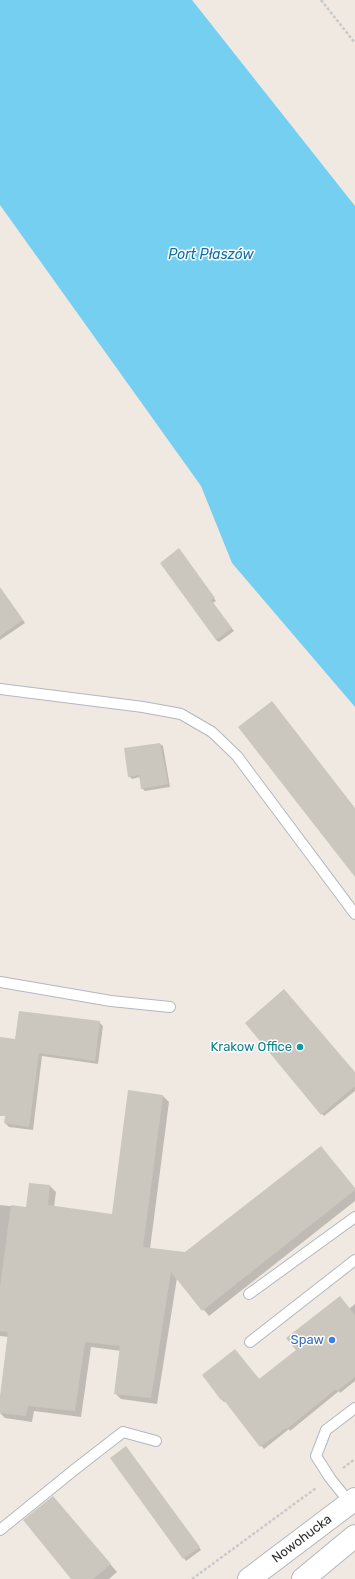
<!DOCTYPE html>
<meta charset="utf-8">
<style>
body{margin:0}
canvas{display:block;background:#efe9e1}
</style>
<canvas width="355" height="1579"></canvas>
<script>
const ctx = document.querySelector('canvas').getContext('2d');
ctx.lineJoin = 'round';
function fill(path, color) { ctx.fillStyle = color; ctx.fill(path, 'evenodd'); }
function strokePath(path, color, width, dash) { ctx.strokeStyle = color; ctx.lineWidth = width; ctx.lineCap = dash ? 'butt' : 'round'; ctx.setLineDash(dash || []); ctx.stroke(path); }
function write(font, color, halo, rows, align = 'center') {
  ctx.font = font + ' Rubik,sans-serif'; ctx.lineWidth = 3; ctx.setLineDash([]); ctx.textBaseline = 'middle'; ctx.strokeStyle = halo; ctx.fillStyle = color; for (const [text, x, y, turn = 0] of rows) {
    ctx.save(); ctx.translate(x, y); ctx.rotate((+turn || 0) * Math.PI / 180); ctx.textAlign = isNaN(turn) ? turn : align; if (halo) ctx.strokeText(text, 0, 0); ctx.fillText(text, 0, 0); ctx.restore();
  }
}
fill(new Path2D(`
 M0 0H192L355 206V707L232 563 201 486 0 205Z`), '#75cff0');
fill(new Path2D(`
 M181 552 216 601 213 603 234 631 219 642 216 640Z
 M9 600 25 623 0 640V602Z
 M160 744 163 746 170 787 145 791 142 788 140 777 132 779 129 776Z
 M99 1022 103 1026 98 1064 42 1056 33 1130 9 1127 5 1123 7 1111 0 1110V1038L16 1040Z
 M355 1073V1091L324 1116 322 1114Z
 M163 1096 169 1102 150 1249 185 1253 355 1188V1201L209 1316 177 1278 157 1404 121 1399 115 1393 121 1351 91 1347 81 1417 34 1411 32 1422 5 1418 0 1413V1403L9 1337 0 1336V1205L27 1208 50 1186 56 1192 54 1207 113 1215Z
 M355 1304V1381L340 1393 339 1391 290 1431 289 1429 264 1449 226 1401 224 1402 222 1400 235 1350 260 1380Z
 M128 1450 201 1550 186 1561 184 1558Z
 M53 1497 117 1572 109 1579H72Z`), '#0003');
fill(new Path2D(`
 M179 548 215 598 211 600 232 628 216 640 160 563Z
 M0 587 23 620 0 636Z
 M272 701 355 808V877L238 727Z
 M160 743 168 784 141 789 139 775 128 777 124 748Z
 M284 989 355 1072V1086L321 1115 245 1023Z
 M19 1011 100 1021 95 1061 39 1053 29 1127 4 1123 5 1116H0V1037L15 1039Z
 M128 1090 163 1095 143 1247 185 1252 321 1146 355 1188V1190L202 1311 171 1272 151 1398 114 1394 120 1346 85 1342 75 1411 28 1406 26 1416 0 1413V1396L8 1332 0 1331V1287L11 1205 26 1207 29 1183 50 1185 48 1205 112 1214Z
 M340 1296 355 1315V1377L337 1391 336 1389 287 1429 286 1428 260 1447 223 1399 221 1400 202 1375 235 1349 259 1379 296 1350 286 1338Z
 M126 1446 200 1547 183 1559 110 1458Z
 M53 1496 111 1564 93 1579H71L23 1520Z`), '#cbc7bf');
const lane = new Path2D(`
 M0 689 143 707 181 714 212 732 237 756 355 914
 M0 982 111 1001 170 1007
 M249 1294 355 1217
 M250 1342 355 1260
 M350 1503 330 1478 316 1456 326 1430 355 1408
 M0 1530 74 1470 123 1432 156 1441`);
const secondary = new Path2D(`
 M249 1579 355 1499
 M303 1579 355 1536`);
strokePath(lane, '#b4b7c1', 12);
strokePath(secondary, '#b4b7c1', 24);
strokePath(new Path2D(`
 M321 0 355 43
 M343 1468 355 1459
 M192 1579 316 1488`), '#c9c9c9', 2.5, [3, 2]);
strokePath(lane, '#fff', 10);
strokePath(secondary, '#fff', 22);
for (const [x, y, r, color] of [
 [300,1047,4,"#0f9aa8"],
 [332,1340,4,"#3f7fe0"]
]) { const dot = new Path2D(); dot.arc(x, y, r, 0, 2 * Math.PI); ctx.fillStyle = color; ctx.fill(dot); strokePath(dot, '#fff', 1.5); }
write('13px', '#0d838f', '#fff', [
 ["Krakow Office",292,1047]
], 'right');
write('13px', '#366cbe', '#fff', [
 ["Spaw",324,1340]
], 'right');
write('13px', '#2e2e2e', '#fff', [
 ["Nowohucka",302,1539,-37]
]);
write('italic 14px', '#0d6fa3', '#fff', [
 ["Port Płaszów",211,255]
]);
</script>
